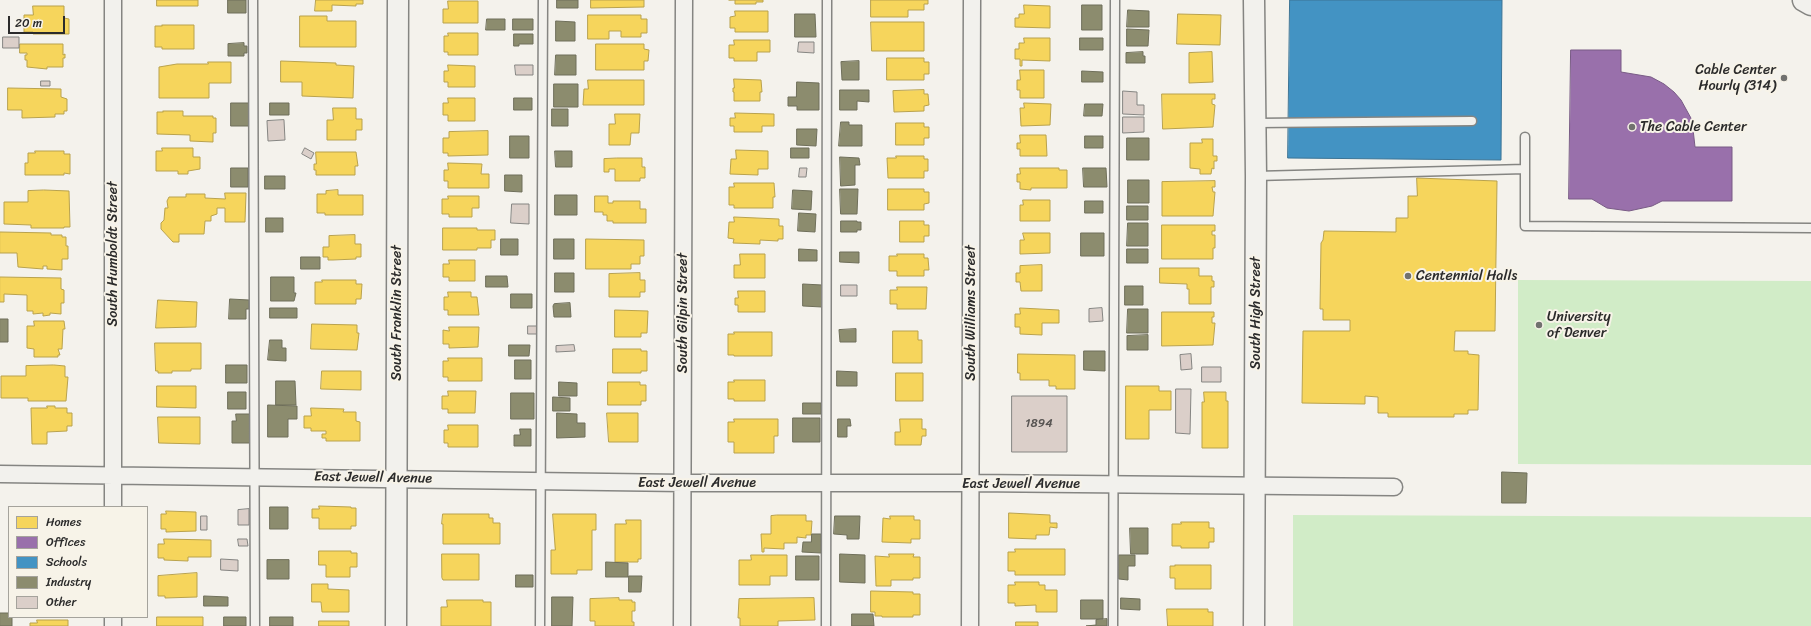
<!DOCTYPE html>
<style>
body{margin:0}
#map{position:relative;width:1811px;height:626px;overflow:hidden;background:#f4f2ec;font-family:Sriracha,sans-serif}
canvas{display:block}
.legend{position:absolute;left:8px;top:506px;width:140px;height:112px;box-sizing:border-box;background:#f7f3e8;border:1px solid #a5a39c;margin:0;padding:5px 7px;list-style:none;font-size:12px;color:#2b2b2b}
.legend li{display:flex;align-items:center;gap:8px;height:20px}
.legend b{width:20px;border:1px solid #a5a39c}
.scale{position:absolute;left:8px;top:16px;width:57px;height:18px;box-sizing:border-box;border:2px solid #2b2b2b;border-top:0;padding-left:5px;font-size:12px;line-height:14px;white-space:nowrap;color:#2b2b2b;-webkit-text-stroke:3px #f7f3e8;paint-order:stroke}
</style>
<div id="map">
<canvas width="1811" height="626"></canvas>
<ul class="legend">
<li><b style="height:11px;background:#f6d55c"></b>Homes</li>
<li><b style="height:11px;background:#9970ab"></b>Offices</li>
<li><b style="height:11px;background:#4393c3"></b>Schools</li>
<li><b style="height:11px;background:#8c8c6e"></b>Industry</li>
<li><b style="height:11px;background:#dbcfc9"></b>Other</li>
</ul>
<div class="scale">20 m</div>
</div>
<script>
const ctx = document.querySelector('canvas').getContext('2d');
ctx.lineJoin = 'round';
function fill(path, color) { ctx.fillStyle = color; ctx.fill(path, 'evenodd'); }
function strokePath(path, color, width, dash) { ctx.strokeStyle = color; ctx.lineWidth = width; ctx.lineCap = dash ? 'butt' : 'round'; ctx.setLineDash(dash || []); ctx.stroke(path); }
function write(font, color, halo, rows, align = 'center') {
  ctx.font = font + ' Sriracha,sans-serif'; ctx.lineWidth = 4; ctx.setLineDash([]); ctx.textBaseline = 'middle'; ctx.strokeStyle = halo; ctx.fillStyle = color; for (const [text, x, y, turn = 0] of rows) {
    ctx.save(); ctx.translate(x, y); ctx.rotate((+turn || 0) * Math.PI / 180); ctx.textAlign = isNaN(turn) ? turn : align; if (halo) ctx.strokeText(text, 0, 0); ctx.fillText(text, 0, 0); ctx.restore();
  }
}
fill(new Path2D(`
 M1518 280 1811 281V465L1518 464Z
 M1293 515 1811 517V626H1293Z`), '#d1ecc7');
const homes = new Path2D(`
 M157 0H198V6H157Z
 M316 0H363V4H356V6L332 5V11H315Z
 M591 0H644V7L591 8Z
 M729 0H763V2H756V4H735V0Z
 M871 0H928V4H924V10H908V17H871Z
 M448 1H478V23H443V9H448Z
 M1024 5 1050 6V28L1015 27V18H1019V14H1024Z
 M33 6H64V18L69 19V34H33V32H24V15H33Z
 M735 11H768V32H735V28H730V17L735 16Z
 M1178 14 1221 15 1220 45 1177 44Z
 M588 15H641V19H647V33H641V37H621V31H609V39H588Z
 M300 16H327V21H356V47H300Z
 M871 22H924V51H872Z
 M162 25H194V49H162V47H155V26H162Z
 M448 33H478V55H448V52H444V36H448Z
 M1024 38H1050V61L1022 60V66H1020V59H1015V49H1019V43H1024Z
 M734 40H770V52H757V61H734V58H729V45H734Z
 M20 44H63V55L65 54V58H63V67H47V69L27 67V60H25V55H27V53H20Z
 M596 44H644V49L649 50 648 61H644V70H596Z
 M1212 52 1213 82 1189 83V53Z
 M887 58H924V62H929V74H924V80H887Z
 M281 61 336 63V65L354 66 353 98 302 96V82H281Z
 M208 62H231V83H209V98H159V67L177 64H208Z
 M448 65 475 66V87H448V82H444V71H448Z
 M1020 70H1044V98H1020V90H1017V80H1020Z
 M734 79 761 80 762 92H760V101H734V92H733V88H734Z
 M588 80H644V105H583L584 89H588Z
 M8 88 61 89V97L67 99V111H64V114H55V117L22 118V110H8Z
 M924 90V94H928L929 105 924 106V111L894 112 893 91Z
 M1162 94H1215V99H1212V104L1215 105 1213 127 1163 129Z
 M448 98H475V121H448V115H443V103H448Z
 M1024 103 1051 104 1050 125 1021 126 1020 108H1024Z
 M333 108H356V119H362V130H356V140H327V120H333Z
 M163 111H183V116H213V118H216V133H213V142L190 141V135L157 134V112H163Z
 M735 113 774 114V126H762V132H734V126H730V118H735Z
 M615 114H640L639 133H631L630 145H609V124H615Z
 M896 123H924V127H929V138H924V145H896Z
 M488 131V155L448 156V153H443V138H449V132Z
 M1020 135H1046L1047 156H1020V149H1017V143H1020Z
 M1202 139H1213V156H1217V161H1214V169L1212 168 1211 174H1200V169L1190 168V143H1202Z
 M162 148H193V157H200V169L188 171V174H178V171H156V151H162Z
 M736 150 768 151V169H758V175L730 174 731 159H736Z
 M35 151H64V154H70V174L64 173V175H25V163H28V153H35Z
 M316 152H356L358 166H355V175H316V170H314V164H316Z
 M896 156H924V159H928V171H924V178H888L887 158H896Z
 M617 158H642V167H645V178H640V181H615V169H609V172H604V159Z
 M448 163 482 164 481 174H489V188H448V181H444V170H448Z
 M1020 168H1059V170H1067V188H1031V190L1020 189V182H1017V174H1020Z
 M1417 178 1497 181 1495 331H1455L1454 351H1468V354L1479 355 1478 410H1468V414H1454V417H1388V413H1378V397L1365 396V404L1302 403 1303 331H1350V320H1323V309H1320L1321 243 1323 240 1324 231 1396 232V218H1408V196H1417Z
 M1215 181V187H1212L1213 192H1215L1213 216H1162V182Z
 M734 183H774L775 197H773V208H734V205H729V187H734Z
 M888 189H924V192H929V203L924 204V210H888Z
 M44 190 69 191 70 227H64V228H31V225L4 224V202H28V191Z
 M338 190V195H363V215H325V213H317V194H326V191Z
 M225 193H246L245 222H225V208H217V214L211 216V221H205L204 234H179V242H173L161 229V223L164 220 165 208H168L167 201 169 197H186V194H205V198L225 199Z
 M448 196H479V208H472V217H449V214H442V199H448Z
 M595 196H608V203H613V201H640V209H646V223H613V221H607V215H603V212H595Z
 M1023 200H1050V221H1020V205H1023Z
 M734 217 779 219V226H783V239H778V241L760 240V244L733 243 734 239 728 238 729 222H734Z
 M900 221H924V225H929V236H924V242H900Z
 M1162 225H1215V231H1212V235H1215V248H1213V259H1162Z
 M443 228H477V230H495V240H491V248H477V250H443Z
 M0 232 51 233V235H62V237H66V246H68V259H62V270L47 269V266H43V269L18 267 17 253H0Z
 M1023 233H1050V253L1020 254V240H1024Z
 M355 235V244H361V257H356V259L333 260H328V257H323V247H329V236Z
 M586 239 644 240V256H640V264H631V269H586Z
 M740 254H765V278H734V265H740Z
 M897 254H924V258H928L929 270H924V276H897V271H889V256H897Z
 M449 260H475V281H449V277H443V264H449Z
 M1042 265V291H1021L1020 282H1016V273H1020V266Z
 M1160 268H1199V276H1212V281H1214V287H1211V304H1189V289H1187V284L1160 283Z
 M640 273V280H645V292H640V297H609V274Z
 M0 277 61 278V289L64 290V303H61V314L50 313V315L43 316V313L33 314V311H27V295L4 294V302H0Z
 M322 280H356V284H362L361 299H356V304H315V282H322Z
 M897 287H927L926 309H897V304H890V290H897Z
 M738 291H765V312H738V305H735V298H738Z
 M448 292H471V297H477L479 315H448V310H444V297H448Z
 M158 300 197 302 196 327 156 328Z
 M1020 308 1059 310V323H1042V335L1020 334V327H1015V314H1020Z
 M615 310 648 311 647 333H641V337H615Z
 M1162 312H1214V317H1212V323H1215L1213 345 1162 346Z
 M34 321H64L65 329H63L62 349H58L60 355H58V357H34V349L27 348V326H34Z
 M312 324 357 325V333H359L357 350 311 349Z
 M449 327H479L478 347 449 348V344H443V330L449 331Z
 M893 331H918V340H922V363H893Z
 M734 332H772V356H734V355H728V334H734Z
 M155 343H201V369H191V371H172V373H158V371H156Z
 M613 349H641V351H647V371H641V373H613Z
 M1018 354 1075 355V389H1056V386H1049V380H1020V373H1018Z
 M448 358H482V381H448V377H443V361H448Z
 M54 365 65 366V377H68L66 401H28V398H1V376H26V366Z
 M322 371H361V390L321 389Z
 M896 373H923V401H896Z
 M734 380H765V401H734V399H728V382H734Z
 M608 382H640V385H646V401H641V405H608Z
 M157 386H196V408L157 407Z
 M1126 386H1159V391H1171V410H1149V439H1126Z
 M448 391H476L475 413H448V409H442V396H448Z
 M1204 392H1226V401H1228V448H1202V402H1204Z
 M47 406H55V408H67V413H72V426H67V431L47 432V444H32L31 408H47Z
 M311 408 344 409 343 412H356V421L360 422V441H326V438H322V434H326V431H311V428H304V416H311Z
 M607 413H638V442H609Z
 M158 417H200V444L159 443Z
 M734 419H778V436H774V453H734V442H728V422H734Z
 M900 419H922V429H926V436H922L921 445H895V432H900Z
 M448 425H478V447H448V443H444V430H448Z
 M319 506 351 507V508H356V526H351V529H319V518H312V509H319Z
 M166 511 196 512V531L166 532V529H161V514H166Z
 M1009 513 1050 515V523H1057V528L1050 527 1049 535H1036V539L1009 538Z
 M443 514H489V518H493V523H500V544H443V524H442Z
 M553 514H596V530H592V570H577V574H551V550H555Z
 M777 515H806V521H812L811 535H806V538L797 537V543H784V549L764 548V552H762L761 534H771V516Z
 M890 516H914V520H920V539H911V543L882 542 883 518 890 519Z
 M626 520H641V559H638V562H615V524H626Z
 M1181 522H1209V528H1214V542H1209V548H1181V546H1172V524H1181Z
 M164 539 211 540V557H188V561L164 560V558H158V544H164Z
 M1015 549H1065V575H1015V571H1008V552H1015Z
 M319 551H351V553H357V567H350V577H326V565H319Z
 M442 554H479V580H443L442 578Z
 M889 554H914L913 557H920V578H913V580H891V586H876L875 556 889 557Z
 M751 555H787V576H770V585H739V560H751Z
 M1175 565H1211V589H1175V578H1170V566H1175Z
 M197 573V597L165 598V596H158V576Z
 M1015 582H1039V585H1045V590H1057V612H1036V605L1015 606V603H1008V585H1015Z
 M312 584H328V589L349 590V612H322L321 602H312Z
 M871 591 913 592V594H920V615H913V617H882V616H875V612H871Z
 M619 598V600H632V602H635V611H632V622H634V626H595V621H590V599Z
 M814 598 815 620 778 621V626H740V618H738L739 599Z
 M447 600H483V602H491V626H441V607H447Z
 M1167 609H1208V612H1213V626H1168Z
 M157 617H203V626H157Z
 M37 620H68V626H30V623H37Z
 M319 621H349V626H319Z
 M1016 622H1038V626H1016Z`);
fill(homes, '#f6d55c');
strokePath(homes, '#b9a24d', 1);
const offices = new Path2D(`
 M1571 50H1621V72L1651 77 1664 84 1674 92 1681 100 1692 120 1695 147H1732V201H1662L1652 206 1629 211 1607 208 1592 199H1569Z`);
fill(offices, '#9970ab');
strokePath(offices, '#785b85', 1);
const schools = new Path2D(`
 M1290 0H1502L1501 160 1288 158Z`);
fill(schools, '#4393c3');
strokePath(schools, '#3c7495', 1);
const industry = new Path2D(`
 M228 0H246V13H228Z
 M557 0H578V8H557Z
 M1082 5H1102V30H1082Z
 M1128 10 1149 11V27H1127Z
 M795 14H815L816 37H795Z
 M487 19H505V30H486Z
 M513 19H533V30H513Z
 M556 21 575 22V41H556Z
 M1127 29 1149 30 1148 46H1127Z
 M514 34H533V44H519V46H514Z
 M1080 38H1103V50H1080Z
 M244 43V46H247V53H244V56H228V44Z
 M1143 52V56H1145V63H1126V53Z
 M556 55H576V75H555Z
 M859 61V80H842L841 62Z
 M1082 71 1103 72V82H1082Z
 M797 82 819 83V110H797V106H788V97H796Z
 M554 84H578V107H554Z
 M840 90H869V102L857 101V110H840Z
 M514 98H532V110H514Z
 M231 103H251V126H231Z
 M270 103H289V115H270Z
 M1085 104H1103L1102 116H1084Z
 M552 109H568V126H552Z
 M841 122H849V125H862V146H839Z
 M797 129H817L816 146 797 145Z
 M510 136H529V158H510Z
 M1085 136H1103V148H1085Z
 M1127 138H1149V160H1127Z
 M791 148H809V158H791Z
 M555 151H572V167H556Z
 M840 157 859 158 860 165H855V185L841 186Z
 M231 168H248V187H231Z
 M1083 168H1106L1107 187H1084Z
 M505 175H522V192L505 191Z
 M265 176H285V189H265Z
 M1128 180H1149V203H1128Z
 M840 189H858L857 214H841Z
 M793 190 812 191 811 210 792 209Z
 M555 195H577V215H555Z
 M1085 201H1103V213H1085Z
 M1127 206H1148V220H1127Z
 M799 213 816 214 815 232 798 231Z
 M266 218H283V232H266Z
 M841 221H857V222H861V230H857V232H841Z
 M1128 223H1148V246H1127Z
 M1081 233H1104V256H1081Z
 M501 239H518V255H501Z
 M554 239H574V259H554Z
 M799 249 817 250V261H799Z
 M1127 249H1148V263H1127Z
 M840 252H859V263L840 262Z
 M301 257H320V269H301Z
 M555 273H574V292H555Z
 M486 276H507L508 287H486Z
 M271 277H294V293H296L294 301H271Z
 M803 284 822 285V307L803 306Z
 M1125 286H1143V305H1125Z
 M511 294H532V308H511Z
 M230 299 249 300V309H246V319H229Z
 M570 303 571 317H554L553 306 554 304Z
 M270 308H297V318H270Z
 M1128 309H1148V333H1127Z
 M0 319H8V342H0Z
 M856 329V342H840L839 330Z
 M1148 335V350H1127V336Z
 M270 340H282V348H286V361L268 360Z
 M509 345H530L529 356H509Z
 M1084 351H1105V371L1084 370Z
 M515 360H531V379H515Z
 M226 365H247V383H226Z
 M837 371 857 372V386H837Z
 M276 381H295L296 405H276Z
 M559 382 577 383V396H559Z
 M228 392H246V409H228Z
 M511 393H534V419H511Z
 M553 397 570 398V411H553Z
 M803 403H821V414H803Z
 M268 405 297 406V419H288V437H268Z
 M557 413 577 414V423H585V437L557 438Z
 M236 414H250V443H232V421H236Z
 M793 418H820V442H793Z
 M838 419H850L851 426H847V437H838Z
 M520 429H531V446H514V435H520Z
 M1502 472 1527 473 1526 503H1502Z
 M270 507H288V529H270Z
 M835 516H860L859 539H847V535L834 534Z
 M1130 528H1148V554H1131Z
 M812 534H821V553L802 552 803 542H811Z
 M840 554 865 555V583L840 582Z
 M1119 555H1135V566H1128V580L1119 579Z
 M796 556H819V580H796Z
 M289 560V579H267V560Z
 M606 562 628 563V577H606Z
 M516 575H533V587H516Z
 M629 576H642L641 592H629Z
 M204 596 228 597V606H204Z
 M552 597H573L572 626H552Z
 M1121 598 1140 599V610L1121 609Z
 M1081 600H1103V619H1081Z
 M0 613H9V617H12V626H0Z
 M852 614H873L874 626H852Z
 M224 617H246V626H224Z
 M270 617H293V626H270Z
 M1107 619V626H1086L1096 625V620Z`);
fill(industry, '#8c8c6e');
strokePath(industry, '#6f6f5a', 1);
const building = new Path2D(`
 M3 37H19V48H3Z
 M799 42H814V53L798 52Z
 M515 65H533V75H516Z
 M41 81H50V86H41Z
 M1123 91 1137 92V105H1144V115L1123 114Z
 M1123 117H1144V132L1123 133Z
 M284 120 285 140 268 141 267 121Z
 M305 148 314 153 311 159 302 154Z
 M800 168H807L806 177H799Z
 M512 204H529V224L511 223Z
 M841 285H857V296H841Z
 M1102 308 1103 321 1089 322V309Z
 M528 326H537V334H528Z
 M574 345 575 351 556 352V346Z
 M1191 354 1192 369 1181 370 1180 355Z
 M1202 367H1221V382H1202Z
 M1176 389H1191L1190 434 1176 433Z
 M1012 396H1067V452H1012Z
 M249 509V525H238V510Z
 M201 516H207V530H201Z
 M238 539H247L248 546H239Z
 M221 559 238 560V571L221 570Z`);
fill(building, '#dbcfc9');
strokePath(building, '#858582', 1);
const service = new Path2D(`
 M253 0 255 626
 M1256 123 1472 121
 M1525 137V226L1811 228
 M1256 176 1525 169
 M540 626 543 0
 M826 626 827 0
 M1113 626 1115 0`);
const minor = new Path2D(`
 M0 474 683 483H971L1394 487
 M113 507V0
 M113 626V617
 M682 626 684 0
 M970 626 972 0`);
const tertiary = new Path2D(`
 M1254 0 1256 176 1254 626
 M396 626 398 0`);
const secondary = new Path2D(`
 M1804 0 1811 4`);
strokePath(service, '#858582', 11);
strokePath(minor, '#858582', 19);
strokePath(tertiary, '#858582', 23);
strokePath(secondary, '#858582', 25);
strokePath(service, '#f2f1ed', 8);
strokePath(minor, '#f2f1ed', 16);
strokePath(tertiary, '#f2f1ed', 20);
strokePath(secondary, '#f2f1ed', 22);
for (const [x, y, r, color] of [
 [1784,78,4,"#71716f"],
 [1632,127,4,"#71716f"],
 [1408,276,4,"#71716f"],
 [1539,325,4,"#71716f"]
]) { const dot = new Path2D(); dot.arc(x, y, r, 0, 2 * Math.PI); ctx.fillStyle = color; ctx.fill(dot); strokePath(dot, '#f7f3e8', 1.5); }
write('12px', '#575452', null, [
 ["1894",1039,424]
]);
write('14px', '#2b2b2b', '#f7f3e8', [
 ["Cable Center",1776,70,"right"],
 ["Hourly (314)",1776,86,"right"],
 ["The Cable Center",1640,127],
 ["Centennial Halls",1416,276],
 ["University",1547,317],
 ["of Denver",1547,333]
], 'left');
write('14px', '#2b2b2b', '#f7f3e8', [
 ["South Humboldt Street",113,254,-90],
 ["South Franklin Street",397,313,-90],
 ["South Gilpin Street",683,313,-90],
 ["South Williams Street",971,313,-90],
 ["South High Street",1256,313,-90],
 ["East Jewell Avenue",373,478,1],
 ["East Jewell Avenue",697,483],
 ["East Jewell Avenue",1021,484]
]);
</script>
